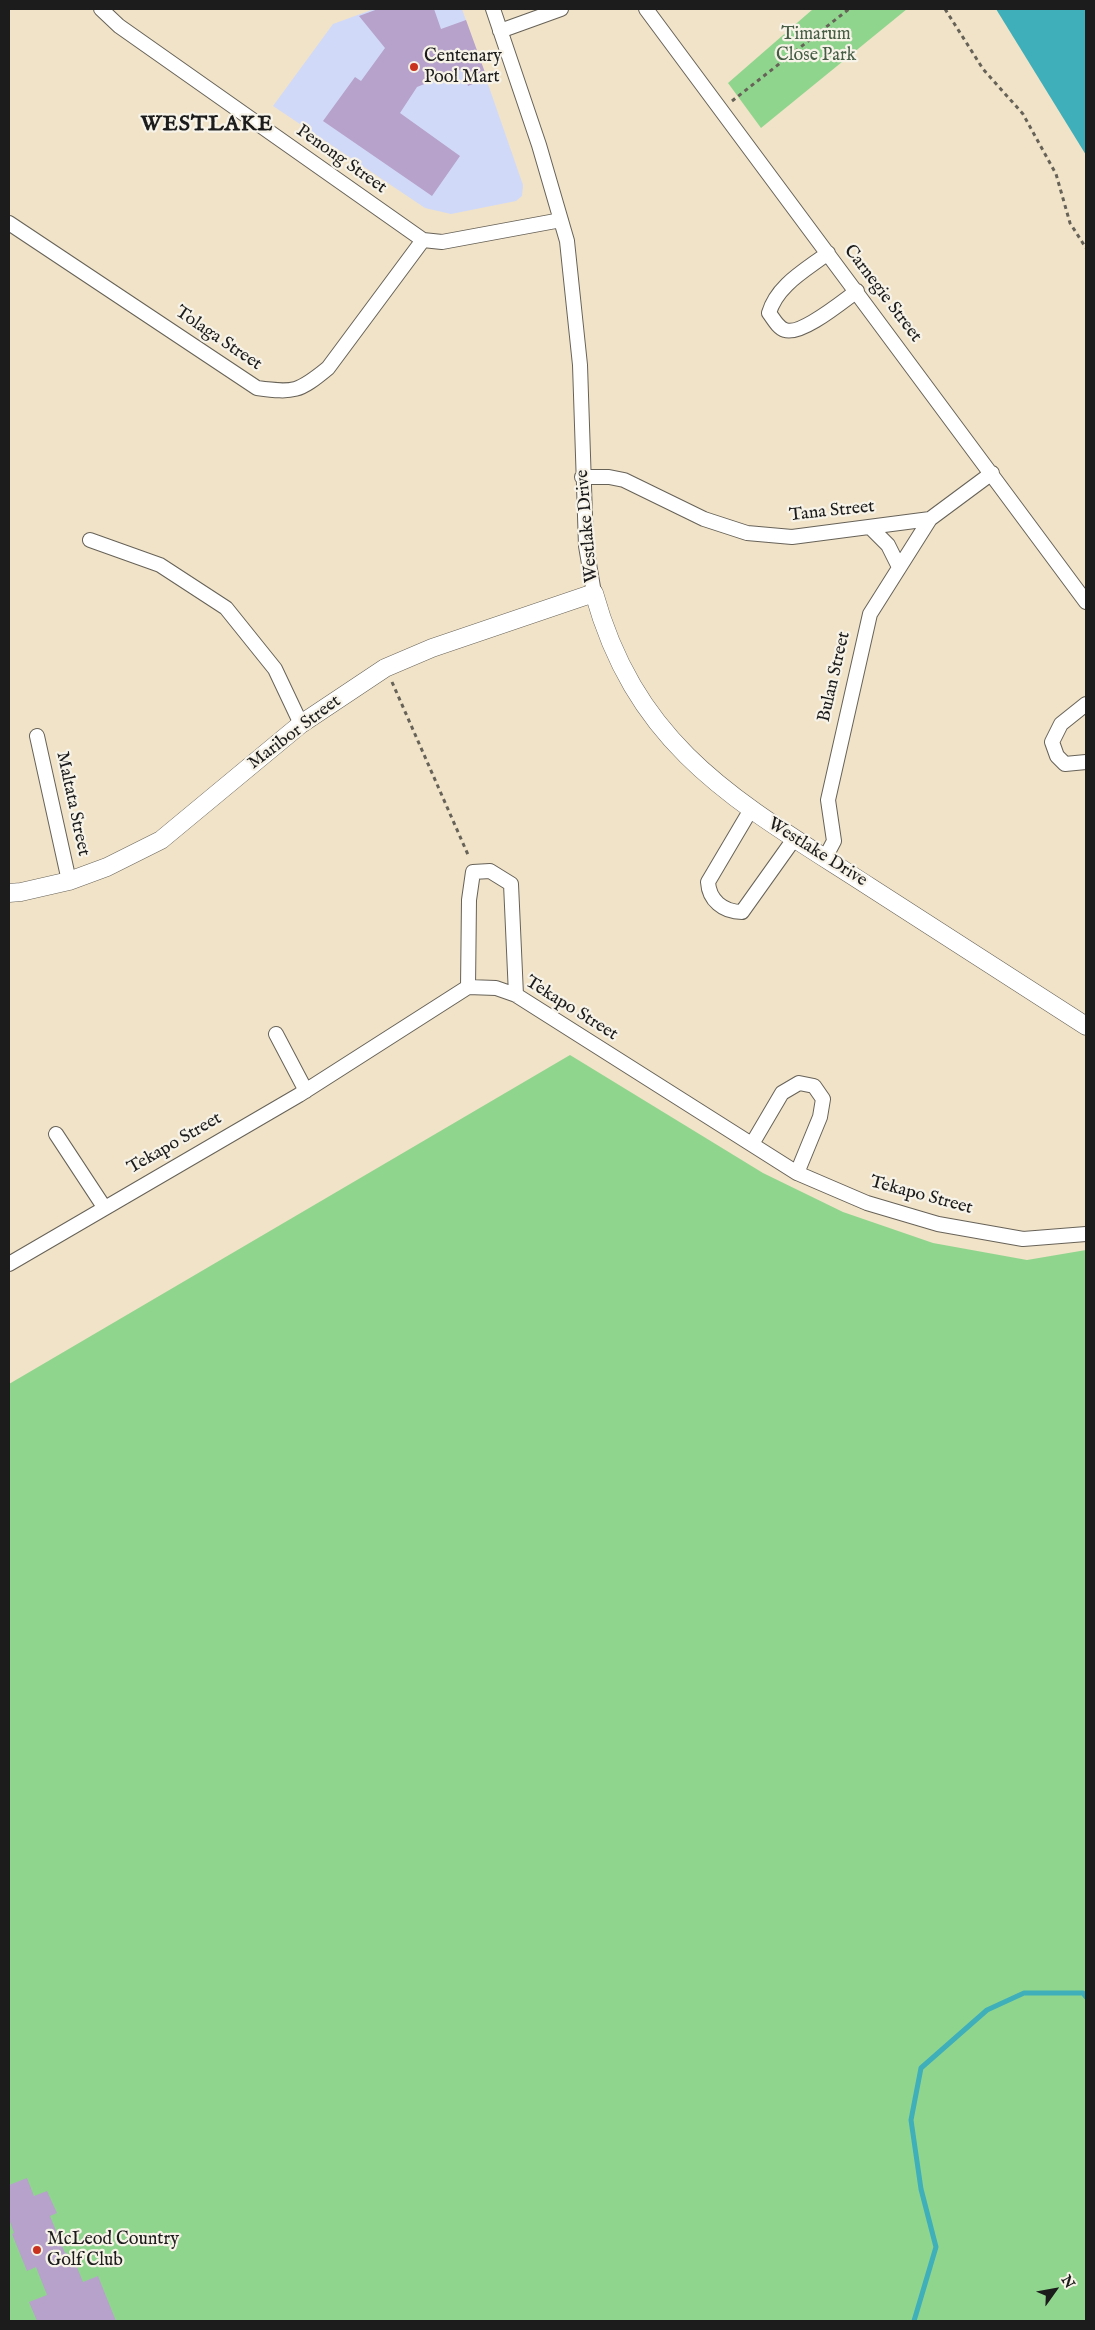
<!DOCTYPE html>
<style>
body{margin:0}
#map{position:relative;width:1095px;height:2330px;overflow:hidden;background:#f1e3c8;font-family:"IM FELL English",serif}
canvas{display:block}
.frame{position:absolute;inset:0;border:10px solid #1c1c1c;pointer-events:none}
.north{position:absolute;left:1030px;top:2265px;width:50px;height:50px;-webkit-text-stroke:4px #f7f3e8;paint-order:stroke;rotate:58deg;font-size:14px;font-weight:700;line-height:20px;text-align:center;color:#1c1c1c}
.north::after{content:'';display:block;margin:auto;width:18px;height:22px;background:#1c1c1c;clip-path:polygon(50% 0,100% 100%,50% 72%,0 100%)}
</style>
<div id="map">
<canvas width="1095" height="2330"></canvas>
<div class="frame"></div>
<div class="north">N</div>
</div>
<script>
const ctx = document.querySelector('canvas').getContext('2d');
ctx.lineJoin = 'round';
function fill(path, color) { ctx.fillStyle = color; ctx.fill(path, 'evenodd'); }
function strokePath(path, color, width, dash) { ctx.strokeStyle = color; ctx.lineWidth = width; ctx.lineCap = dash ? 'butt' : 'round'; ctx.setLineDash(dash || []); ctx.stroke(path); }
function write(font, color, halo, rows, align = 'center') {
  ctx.font = font + ' "IM FELL English",serif'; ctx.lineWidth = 4.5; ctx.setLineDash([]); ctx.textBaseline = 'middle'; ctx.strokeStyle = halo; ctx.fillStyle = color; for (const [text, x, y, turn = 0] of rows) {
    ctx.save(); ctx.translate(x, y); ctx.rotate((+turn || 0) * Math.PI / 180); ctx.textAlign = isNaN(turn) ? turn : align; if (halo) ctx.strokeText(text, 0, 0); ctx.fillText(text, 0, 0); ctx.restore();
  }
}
fill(new Path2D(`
 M374 9H462L523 185 522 196 516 201 451 214 425 208 273 106 333 24Z`), '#d1d9f9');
fill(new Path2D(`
 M813 9H907L761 128 728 83Z
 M570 1055 763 1173 843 1212 933 1243 1027 1260 1086 1250V2321H9V1384Z`), '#90d58e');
fill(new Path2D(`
 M996 9H1086V155Z`), '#3fafba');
strokePath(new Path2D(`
 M914 2321 936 2247 921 2189 911 2120 921 2068 987 2010 1024 1993H1083L1086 1997`), '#3fafba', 5);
fill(new Path2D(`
 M378 9H434L441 29 466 20 487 78 468 86 462 69 417 87 400 113 460 156 432 196 323 121 355 77 361 81 385 48 359 16Z
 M27 2178 34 2196 47 2191 57 2213 50 2216 65 2253 66 2252 71 2263 75 2262 83 2282 98 2276 116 2321H37L29 2302 47 2295 36 2267 27 2271 12 2234 14 2233 9 2219V2185Z`), '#b6a2ca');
const minor = new Path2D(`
 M101 9 119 26 423 240 442 242 561 220
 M493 9 539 145 567 241 580 365 586 546 594 593
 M646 9 1086 602
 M500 31 561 9
 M9 223 257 388C294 393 299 392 328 368L423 240
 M828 253C806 270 777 285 769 313 773 318 778 328 785 330 801 336 843 301 857 291
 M582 477H609L624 480 704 519 747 533 792 537 930 519 992 473
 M871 528 888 545 899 567
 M90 540 160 565 226 608 275 669 301 724
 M1086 704 1061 724 1052 742 1057 756 1065 764 1086 762
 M37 736 69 881
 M750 811 708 882C709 900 723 912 742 912L794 839
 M825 858 834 841 828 800 870 614 930 519
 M468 987 469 900 473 872 490 871 511 884 516 995
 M276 1034 306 1091
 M56 1134 104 1207
 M752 1144 782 1093 799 1083 814 1086 823 1099 820 1117 797 1173
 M9 1264 299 1095 468 987 496 988 516 995 797 1173 867 1203 938 1224 1023 1239 1086 1234`);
const tertiary = new Path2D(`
 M9 893 21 892 69 881 107 867 161 840 301 724 385 668 432 648 594 593C638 752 742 804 870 887 942 933 1014 980 1086 1026`);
strokePath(minor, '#676258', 16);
strokePath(tertiary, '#676258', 19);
strokePath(new Path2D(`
 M945 9 983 69 1023 114 1056 174 1070 223 1086 248
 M732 101 849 9
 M392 682 469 857`), '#676258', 3, [4, 4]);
strokePath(minor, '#fff', 14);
strokePath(tertiary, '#fff', 18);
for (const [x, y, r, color] of [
 [414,67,5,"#c8321e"],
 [37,2250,5,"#c8321e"]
]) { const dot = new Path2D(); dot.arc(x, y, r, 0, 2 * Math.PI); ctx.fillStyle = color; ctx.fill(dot); strokePath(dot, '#f7f3e8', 2); }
write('18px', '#455d44', '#f7f3e8', [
 ["Timarum",816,35],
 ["Close Park",816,56]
]);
write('18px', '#1c1c1c', '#f7f3e8', [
 ["Centenary",424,57],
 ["Pool Mart",424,78],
 ["McLeod Country",47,2240],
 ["Golf Club",47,2261]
], 'left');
write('18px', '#1c1c1c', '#f7f3e8', [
 ["Penong Street",341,160,35],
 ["Carnegie Street",882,294,53],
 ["Tolaga Street",218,339,34],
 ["Tana Street",832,512,-6],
 ["Westlake Drive",588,526,-95],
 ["Bulan Street",835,677,-77],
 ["Maribor Street",295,733,-37],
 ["Maltata Street",72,804,78],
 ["Westlake Drive",817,853,32],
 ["Tekapo Street",571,1009,32],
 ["Tekapo Street",175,1144,-30],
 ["Tekapo Street",921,1196,15]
]);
ctx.letterSpacing = '1px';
write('bold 22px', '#1c1c1c', '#f7f3e8', [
 ["WESTLAKE",207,125]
]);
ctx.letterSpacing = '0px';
</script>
